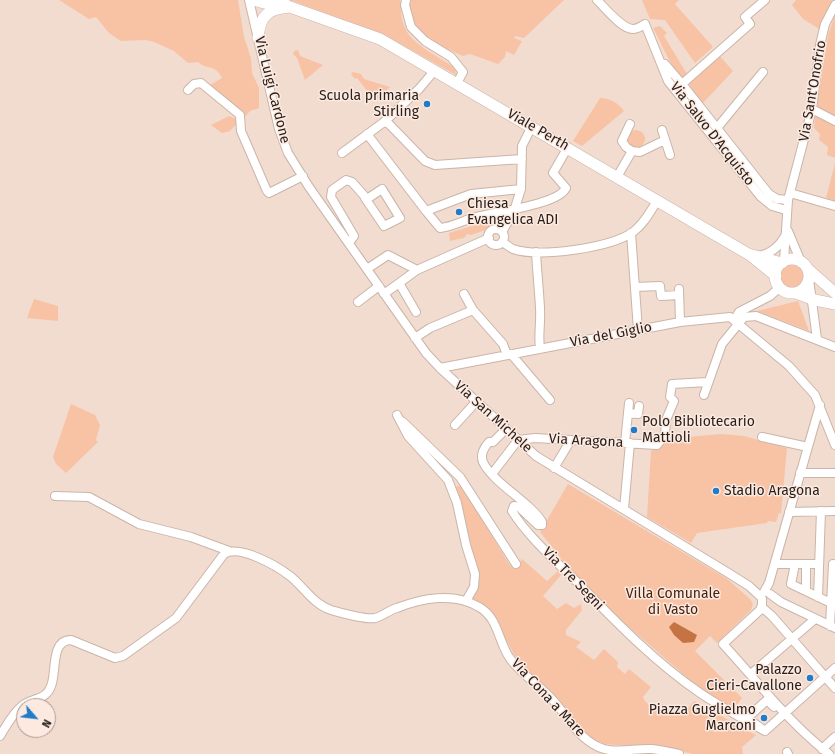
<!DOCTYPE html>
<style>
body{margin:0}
#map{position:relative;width:835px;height:754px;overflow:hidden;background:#f2dcd0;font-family:"Fira Sans",sans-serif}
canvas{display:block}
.north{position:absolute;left:16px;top:698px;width:40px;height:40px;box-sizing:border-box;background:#fceae1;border:1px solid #a89992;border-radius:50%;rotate:118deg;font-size:11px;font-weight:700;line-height:16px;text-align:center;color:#29201c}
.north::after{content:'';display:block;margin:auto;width:14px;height:18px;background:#217bc8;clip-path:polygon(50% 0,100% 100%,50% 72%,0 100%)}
</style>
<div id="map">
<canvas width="835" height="754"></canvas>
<div class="north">N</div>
</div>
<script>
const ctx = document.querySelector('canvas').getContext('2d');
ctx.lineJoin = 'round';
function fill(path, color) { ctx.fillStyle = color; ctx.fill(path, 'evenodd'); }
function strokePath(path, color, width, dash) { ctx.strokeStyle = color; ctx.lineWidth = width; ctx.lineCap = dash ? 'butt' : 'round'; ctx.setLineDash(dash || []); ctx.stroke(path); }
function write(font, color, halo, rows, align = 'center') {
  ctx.font = font + ' "Fira Sans",sans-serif'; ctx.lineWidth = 3; ctx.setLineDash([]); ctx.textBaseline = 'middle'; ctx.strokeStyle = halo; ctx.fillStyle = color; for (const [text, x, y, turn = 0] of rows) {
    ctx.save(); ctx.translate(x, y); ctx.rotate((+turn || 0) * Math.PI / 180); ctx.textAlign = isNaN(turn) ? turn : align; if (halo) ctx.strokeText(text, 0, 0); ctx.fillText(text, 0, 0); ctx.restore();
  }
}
fill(new Path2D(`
 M59 0H238L244 37 251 58 252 73 259 88V108L250 111 243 119 210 85 222 78C215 63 208 71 198 62L188 63 174 51 154 42 146 40 121 41 109 33 96 17 89 19Z
 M277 0H400C401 10 401 21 406 30 413 45 441 58 455 68L456 75 388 37 293 1 281 2Z
 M411 0H564L524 38 515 36 514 38 522 41 514 55 506 51 505 57 498 64 470 54 463 56 426 39 414 26 409 12Z
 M642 0H679L675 4 713 47 695 63 665 20 650 19Z
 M796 0H835L821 30 803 19 792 5Z
 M835 15V119L819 110 817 106 828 35Z
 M660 26 667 33 664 36 687 74 684 78C674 75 659 38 653 28Z
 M298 50 300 56 323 65 305 80 297 58 293 54 294 51Z
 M719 55 733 71 701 105 689 84Z
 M353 72 361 74 364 79 390 87 375 101 357 78 355 79 351 74Z
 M201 83 239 116V121L230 131 222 133 211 125 229 116 236 119 237 117Z
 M600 98C610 98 618 103 624 111L582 146 573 141Z
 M819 115 835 125V158L827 155 828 147 819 140 820 134 814 128 815 117Z
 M627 139a9 9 0 1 1 18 0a9 9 0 1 1-18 0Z
 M835 163V201L826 198Z
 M501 217 503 221 500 225 471 235 467 234 464 238 450 241 449 233Z
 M780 276a13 13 0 1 1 26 0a13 13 0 1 1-26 0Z
 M34 299 58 306V321L27 318Z
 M798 301 809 331 757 311Z
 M71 404 95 415 100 425 96 440 98 442 66 473 56 464 53 457Z
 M722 434 744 436 787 448 781 513H779L776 522 768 521 767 523 697 533 691 543 647 517 651 451 674 438Z
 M568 484 726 578 750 599 753 604 751 610 717 643 710 636 695 651 742 698 737 705 744 716 732 710 721 701 699 688 607 608 577 578 540 532Z
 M461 485 509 564 514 569 522 559 547 581 558 571 561 575 543 596 557 609 566 603 574 608 581 604 582 610 566 630V635L581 642 576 647 594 660 604 649 618 662 617 667 625 674 629 669 651 687 643 697 645 701 654 709 663 704 667 709 683 715 694 701 756 735 742 747 743 754H693L676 750 605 744 590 738 577 722 516 658 491 611 471 597 480 577 473 559 456 487Z`), '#f8c2a5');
fill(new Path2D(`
 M674 622 697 635 694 642 683 643 674 635 669 627Z`), '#c67344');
const minor = new Path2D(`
 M249 0 279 129 288 153 309 187 426 353 440 368 536 456 730 574 749 586 761 597
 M406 0 405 5 411 27 425 41 451 57 463 72 457 83
 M597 0C605 8 622 29 633 29 638 29 641 26 645 24L668 81 761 197 772 206 786 210
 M665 64 682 84 769 194 777 199 788 200
 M682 84 750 24 745 17 765 0
 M188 90 194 84 201 83 240 115 241 131 267 191 269 193 303 176
 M812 109 835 121
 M384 122 419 89 435 70
 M630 124 622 141 626 147 632 151
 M717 128 763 72
 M662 130 670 155
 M367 134 426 211 471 194 521 189
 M342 153 384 122 389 124 425 161 435 165 522 159
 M617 177 632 151 640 152 665 140
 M790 193 835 206
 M426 211 440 228C452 227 464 220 476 217 493 212 558 205 566 188L553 173 568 147
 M488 237a8 8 0 1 1 16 0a8 8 0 1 1-16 0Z
 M788 231 801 262
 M502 232 514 211 521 189 522 146 532 126
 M631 233 638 330
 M502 242C506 244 509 247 513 249 539 258 610 248 633 232 644 224 650 212 657 201
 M349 243 354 236 331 197 332 190 346 180 352 182 367 199 382 189 400 218 384 226 365 198
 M536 252C537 271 539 289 540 308 541 323 538 334 540 349
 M758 256C771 254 779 247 785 236
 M784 261 788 200 812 109 820 45 825 24 835 5
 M367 269 388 255 417 270 489 238
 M809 279 817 339
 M399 283 416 312
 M635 287 660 286 661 296 679 295
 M679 289 680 322
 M384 294 417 270
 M464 294 473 310 503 344 507 355
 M358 302 379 286
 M738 324 736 317 739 312 770 296 780 287
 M415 338 430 328 473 310
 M511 354 550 400
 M440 368 680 322 730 317 789 366 815 395 835 445
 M704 395 722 344 744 317 756 316 835 347
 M628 413 638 414 639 406
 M397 415 408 436 448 480 457 503 466 545 475 574 474 587 466 601
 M403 422 460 477 516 564
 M455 425 476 402
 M506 429 493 442H489C484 447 480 455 483 462 492 482 532 504 542 522V525H538L519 507 514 506 512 511C528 537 559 564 580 585 618 624 655 662 700 693 721 707 743 719 765 731
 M762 437 808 447
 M625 443 629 403
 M554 468 571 440
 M800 473H835
 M492 474 518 440 535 438 657 445 665 435 666 420 674 401 670 397 672 384 708 382
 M55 496 89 497 139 524 191 537 229 551
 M624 509 630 443
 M789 512 835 511
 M775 564H818
 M795 564 791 584 835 605
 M806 590V564
 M764 592 769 583 820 405
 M770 594 781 602 835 628
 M818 597 821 511
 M762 599V605L760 610 723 644C758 682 789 723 829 754
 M760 610 764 609 772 616 835 688
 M830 626 833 564
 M751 674 815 619
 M774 707 767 700 747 718 765 731 835 668
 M0 736C6 726 13 713 22 706 32 697 46 701 51 686 57 673 50 640 71 640L115 658 123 656 176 618 224 554C239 544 277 566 290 576 304 587 313 604 331 610 342 613 365 620 375 618 383 616 389 610 397 608 422 598 454 592 479 607 499 618 498 643 511 660 522 674 538 685 550 697 567 714 579 742 604 749 619 753 636 748 652 749 661 750 670 752 679 754
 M822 749 835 737
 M787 752 788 754`);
const major = new Path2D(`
 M253 0 264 3 281 2
 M277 0 290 7 380 39 750 255 776 276
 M258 38C260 16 267 9 289 7
 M752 255 782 263
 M775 276a17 17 0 1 1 34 0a17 17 0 1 1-34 0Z
 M808 269 835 293
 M796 293 815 300 835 304`);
strokePath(minor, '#cab5a9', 10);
strokePath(major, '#cab5a9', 12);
strokePath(minor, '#fff', 8);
strokePath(major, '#fff', 11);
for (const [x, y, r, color] of [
 [427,104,4,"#217bc8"],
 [459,212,4,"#217bc8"],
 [634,430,4,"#217bc8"],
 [716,491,4,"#217bc8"],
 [810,678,4,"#217bc8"],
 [764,718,4,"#217bc8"]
]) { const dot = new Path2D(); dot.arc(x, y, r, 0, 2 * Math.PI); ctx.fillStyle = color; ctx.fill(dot); strokePath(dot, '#fceae1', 1.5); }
write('14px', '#29201c', '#fceae1', [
 ["Via Luigi Cardone",272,90,76],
 ["Via Sant'Onofrio",813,91,-80],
 ["Viale Perth",538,130,30],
 ["Via Salvo D'Acquisto",712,134,52],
 ["Via del Giglio",611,335,-11],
 ["Via San Michele",493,417,42],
 ["Via Aragona",586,441,3],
 ["Via Tre Segni",573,579,46],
 ["Via Cona a Mare",548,698,47]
]);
write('14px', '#29201c', '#fceae1', [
 ["Scuola primaria",419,96],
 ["Stirling",419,112],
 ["Chiesa",467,204,"left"],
 ["Evangelica ADI",467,220,"left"],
 ["Polo Bibliotecario",642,422,"left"],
 ["Mattioli",642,438,"left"],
 ["Stadio Aragona",724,491,"left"],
 ["Palazzo",802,670],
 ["Cieri-Cavallone",802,686],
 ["Piazza Guglielmo",756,710],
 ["Marconi",756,726]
], 'right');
write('14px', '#45230f', '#fceae1', [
 ["Villa Comunale",673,594],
 ["di Vasto",673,610]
]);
</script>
